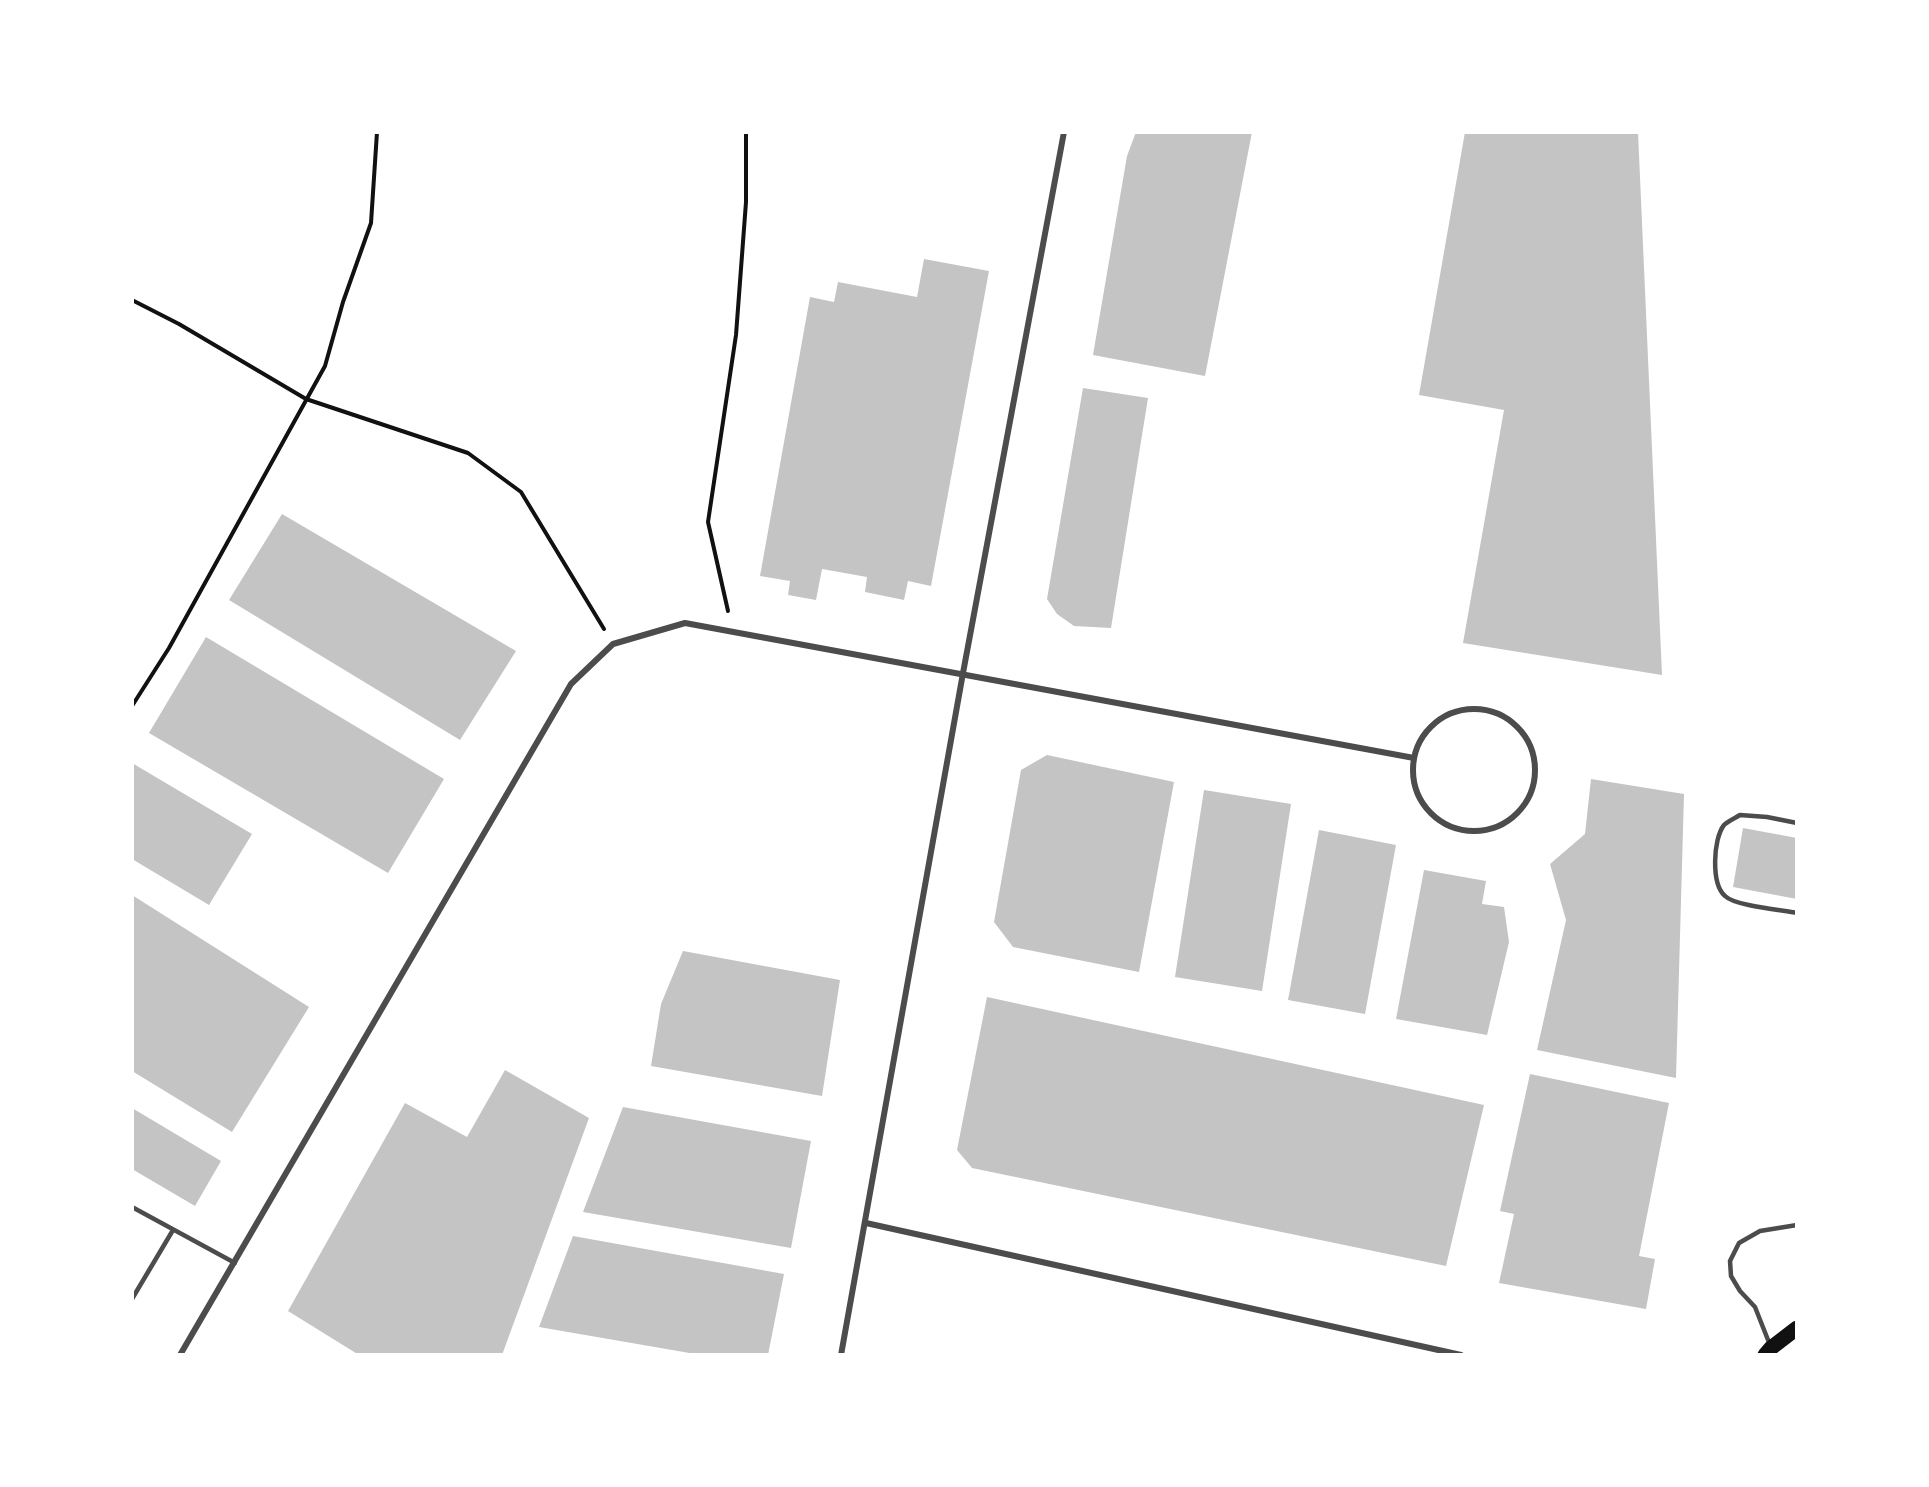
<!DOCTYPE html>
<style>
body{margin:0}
#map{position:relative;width:1929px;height:1487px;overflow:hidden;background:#fff;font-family:"Source Sans 3",sans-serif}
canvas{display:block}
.frame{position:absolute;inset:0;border:134px solid #fff;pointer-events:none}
</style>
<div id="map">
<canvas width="1929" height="1487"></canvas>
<div class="frame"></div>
</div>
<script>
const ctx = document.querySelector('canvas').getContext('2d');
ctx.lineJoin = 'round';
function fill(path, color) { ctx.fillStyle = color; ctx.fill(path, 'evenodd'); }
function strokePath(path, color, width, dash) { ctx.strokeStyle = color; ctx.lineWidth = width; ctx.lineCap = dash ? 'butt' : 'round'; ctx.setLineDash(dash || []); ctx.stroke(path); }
fill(new Path2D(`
 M1136 132H1252L1205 376 1093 355 1127 156Z
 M1465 132H1638L1662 675 1463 643 1504 410 1419 395Z
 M924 259 989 271 931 586 908 581 904 600 865 592 867 577 822 569 816 600 788 595 790 581 760 576 810 297 834 302 838 282 917 297Z
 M1083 388 1148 398 1111 628 1074 626 1057 614 1047 599Z
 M282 514 516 651 460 740 229 600Z
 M206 637 444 779 388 873 149 733Z
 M1047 755 1174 782 1139 972 1013 947 994 922 1021 770Z
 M132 763 252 834 209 905 132 859Z
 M1591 779 1684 794 1676 1078 1537 1050 1566 920 1550 864 1585 834Z
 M1204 790 1291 804 1262 991 1175 977Z
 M1743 828 1797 838V899L1733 887Z
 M1319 830 1396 845 1365 1014 1288 1000Z
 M1424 870 1486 881 1482 904 1504 907 1509 942 1487 1035 1396 1019Z
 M132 895 309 1007 232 1132 132 1071Z
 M683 951 840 980 822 1096 651 1066 661 1004Z
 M987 997 1484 1105 1446 1266 972 1168 957 1150Z
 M505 1070 589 1118 502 1355H359L288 1311 405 1103 467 1137Z
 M1530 1074 1669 1103 1639 1256 1655 1259 1646 1309 1499 1283 1514 1214 1500 1211Z
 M623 1107 811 1141 791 1248 583 1212Z
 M132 1108 221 1161 195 1206 132 1169Z
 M573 1236 784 1274 768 1355H701L539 1327Z`), '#c4c4c4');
strokePath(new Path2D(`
 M132 300 179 324 306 399 468 453 521 492 604 629
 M728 611 708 522 736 335 746 202V132
 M132 706 169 648 325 366 343 302 371 223 377 132`), '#111', 4);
strokePath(new Path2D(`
 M1797 823 1767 817 1740 815C1735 818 1728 821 1724 825 1713 839 1711 884 1725 896 1735 906 1782 910 1797 913
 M132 1207 235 1263
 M132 1299 173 1230
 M1770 1345 1755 1307 1740 1291 1731 1276 1730 1261 1739 1243 1760 1231 1797 1225`), '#4c4c4c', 4.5);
strokePath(new Path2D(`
 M1413 770a61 61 0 1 1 122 0a61 61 0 1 1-122 0Z
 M866 1223 1461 1355
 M180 1355 571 684 613 644 685 623 1414 758
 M841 1355 963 673 1064 132`), '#4c4c4c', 6);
strokePath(new Path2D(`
 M1765 1355 1771 1348 1797 1328`), '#111', 15);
</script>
